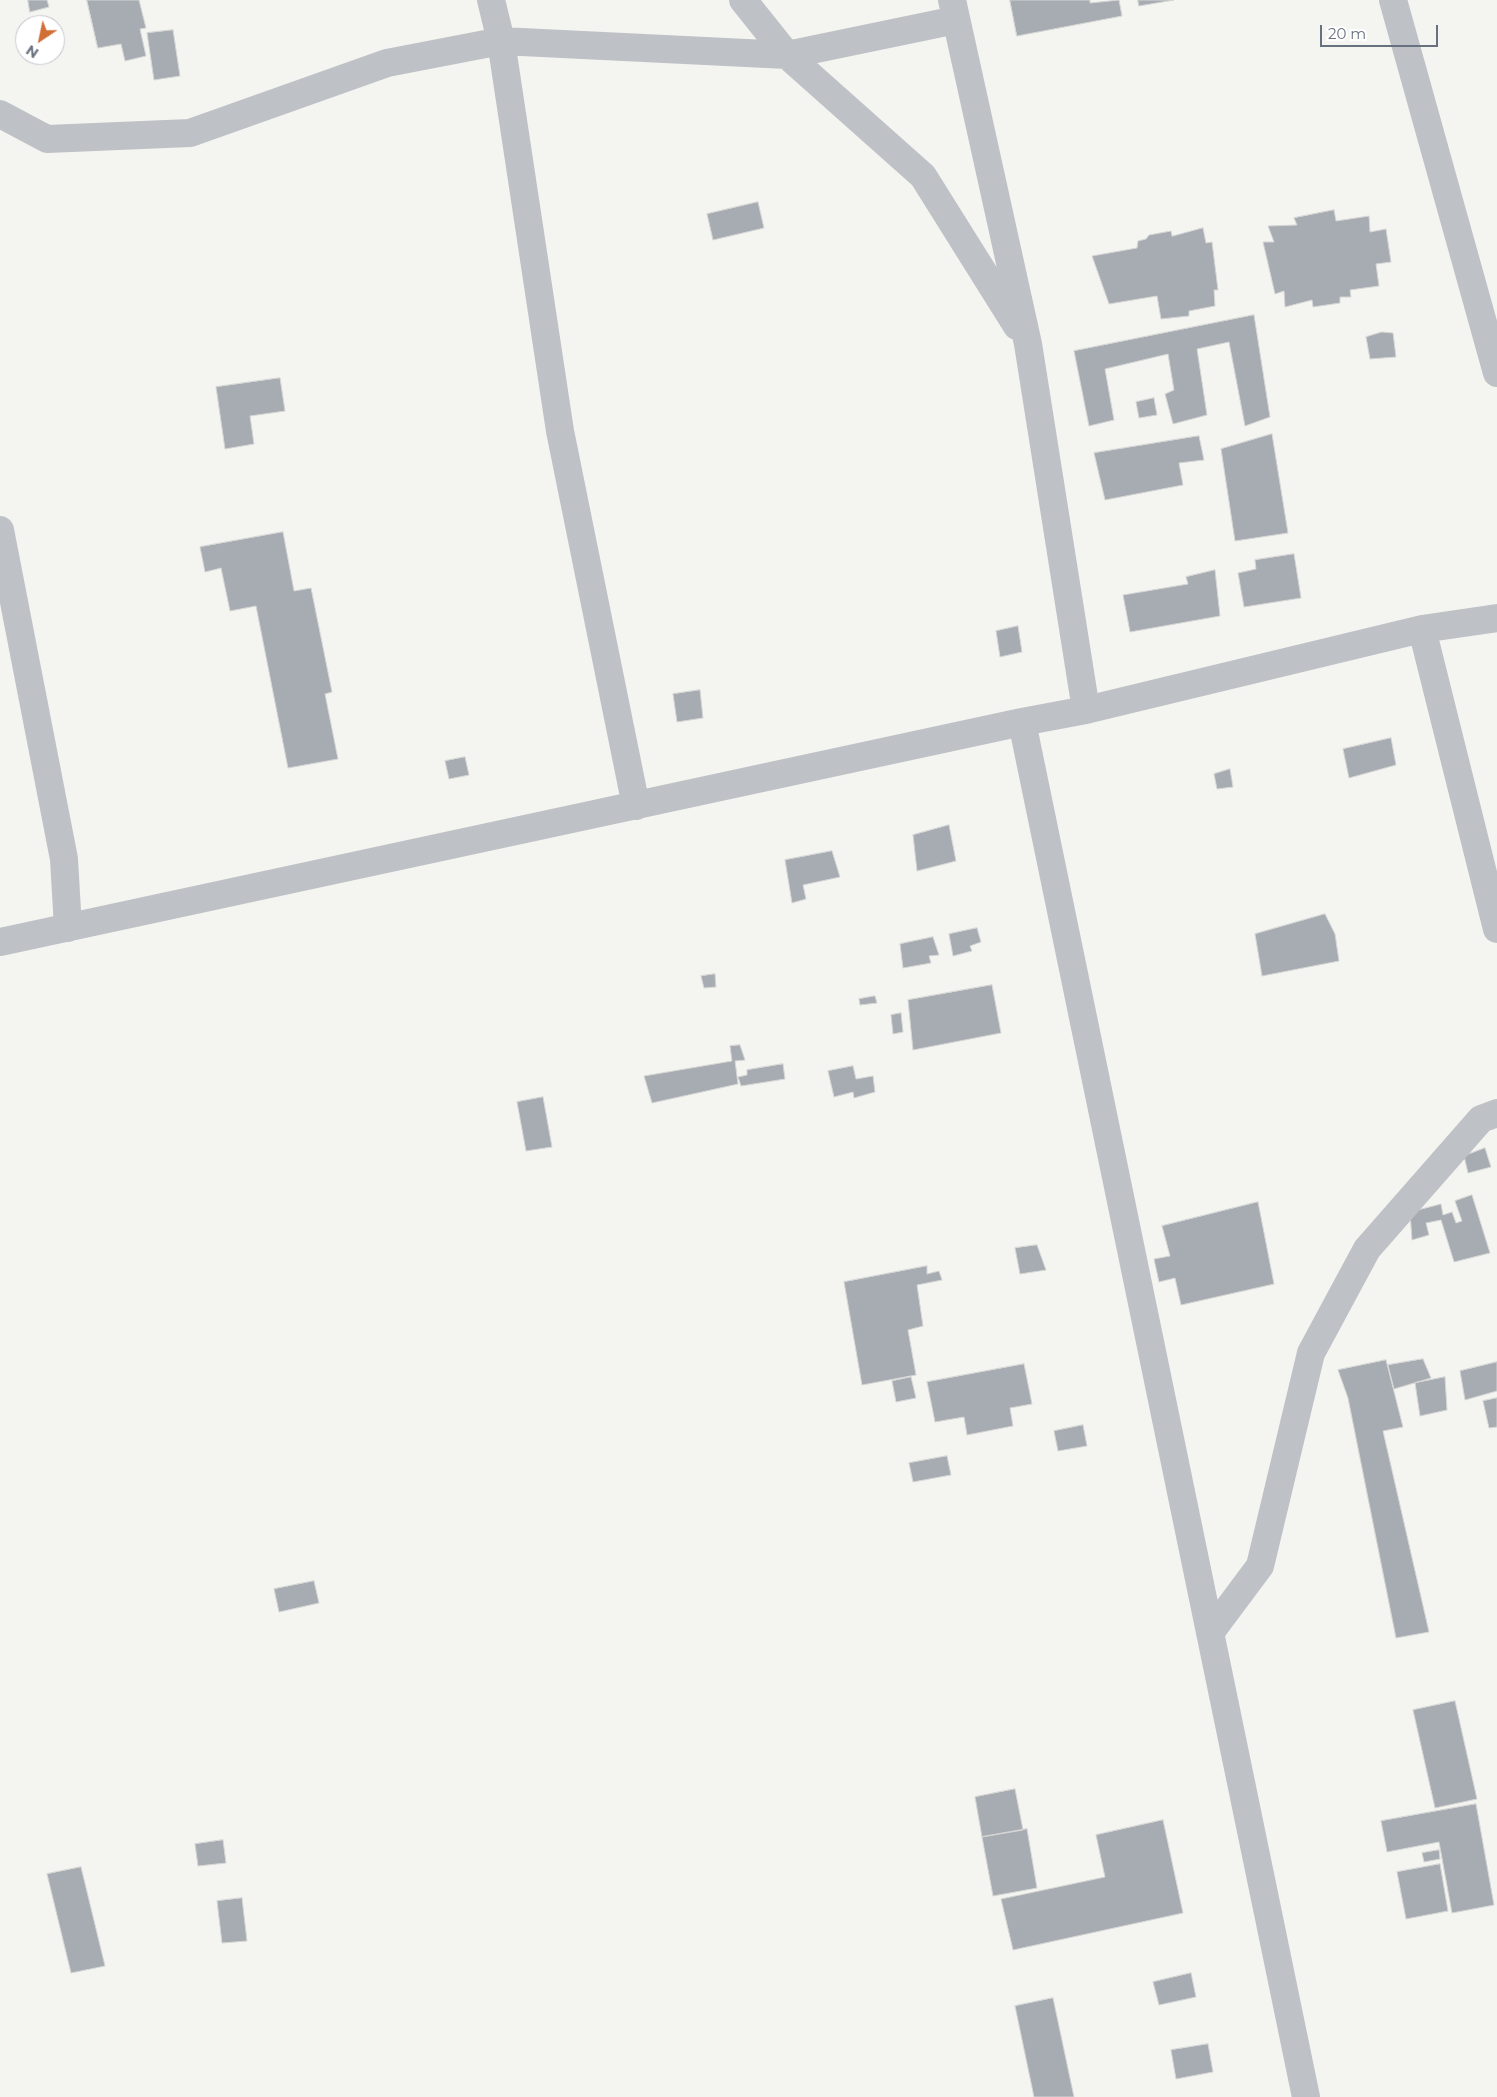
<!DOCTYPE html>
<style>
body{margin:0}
#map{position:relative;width:1497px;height:2097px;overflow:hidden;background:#f4f4f1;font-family:Montserrat,sans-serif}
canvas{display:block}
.north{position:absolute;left:15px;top:15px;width:50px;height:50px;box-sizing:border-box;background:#fff;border:1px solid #c2c6cc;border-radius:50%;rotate:214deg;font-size:14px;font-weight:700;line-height:20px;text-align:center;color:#67717f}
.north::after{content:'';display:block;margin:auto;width:18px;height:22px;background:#d06e36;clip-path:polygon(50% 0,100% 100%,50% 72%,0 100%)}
.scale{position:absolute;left:1320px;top:25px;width:118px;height:22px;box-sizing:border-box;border:2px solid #67717f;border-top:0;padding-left:6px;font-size:15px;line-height:18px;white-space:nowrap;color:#67717f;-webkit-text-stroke:4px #fff;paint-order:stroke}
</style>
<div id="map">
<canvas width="1497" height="2097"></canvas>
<div class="north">N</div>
<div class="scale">20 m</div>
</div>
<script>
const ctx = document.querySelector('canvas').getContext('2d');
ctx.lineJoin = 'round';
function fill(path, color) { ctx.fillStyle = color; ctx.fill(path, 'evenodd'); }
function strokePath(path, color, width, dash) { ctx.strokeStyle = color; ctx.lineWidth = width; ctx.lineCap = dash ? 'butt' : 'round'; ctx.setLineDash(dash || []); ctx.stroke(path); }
const building = new Path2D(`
 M28 0H47L49 7 30 12Z
 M87 0H139L146 28 140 29 146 56 125 61 121 44 98 48Z
 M1010 0H1090V3L1119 0 1122 16 1017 36Z
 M1138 0H1174L1139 6Z
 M173 30 180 76 154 80 147 33Z
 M758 202 764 228 713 240 707 214Z
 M1334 210 1336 221 1369 216 1370 232 1386 229 1391 262 1376 264 1379 286 1350 290 1351 297H1340V303L1313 307 1312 300 1285 307 1284 291 1275 294 1263 242H1274L1268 226 1297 225 1294 218Z
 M1203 228 1206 243 1212 242 1218 290H1214L1215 306 1189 311V316L1161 319 1157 296 1109 304 1092 256 1137 248 1138 241 1146 239 1149 235 1171 231 1172 236Z
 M1254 315 1270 417 1245 426 1229 342 1197 349 1207 415 1173 424 1165 394 1174 390 1168 354 1105 369 1114 420 1089 426 1074 351Z
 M1382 332 1393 333 1396 357 1370 359 1366 337Z
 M280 378 285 411 250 416 254 444 225 449 216 387Z
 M1154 398 1157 415 1139 418 1136 402Z
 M1272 434 1288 533 1235 541 1221 449Z
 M1199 436 1204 460 1179 463 1183 485 1105 500 1094 453Z
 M283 532 294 591 311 588 332 692 325 694 338 759 288 768 256 606 230 611 221 568 205 572 200 547Z
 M1294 554 1301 598 1244 607 1238 573 1256 569 1255 560Z
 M1215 570 1220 616 1130 632 1123 595 1188 584 1186 577Z
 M1018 626 1022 652 1000 657 996 631Z
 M700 690 703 718 677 722 673 694Z
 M1391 738 1396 765 1349 778 1343 749Z
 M465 757 469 775 449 779 445 761Z
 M1230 769 1233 787 1217 789 1214 774Z
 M949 825 956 861 917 871 913 835Z
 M832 851 840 877 803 885 806 899 792 903 785 860Z
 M1325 914 1335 934 1339 961 1262 976 1255 934Z
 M977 928 981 942 970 946 972 951 953 956 949 934Z
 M933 937 939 955 929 956 931 963 903 968 900 944Z
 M715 974 716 987 704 988 701 976Z
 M992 985 1001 1033 913 1050 908 1000Z
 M875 996 877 1003 860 1005 859 999Z
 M901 1013 903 1032 893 1034 891 1015Z
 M740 1045 745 1060 735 1061 738 1084 652 1103 644 1076 732 1061 730 1046Z
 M783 1064 785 1079 741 1086 738 1077 747 1075V1070Z
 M853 1066 856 1079 873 1076 875 1092 854 1098 853 1092 834 1097 828 1071Z
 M543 1097 552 1147 526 1151 517 1102Z
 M1485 1148 1491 1167 1468 1173 1464 1156Z
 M1472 1195 1490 1253 1454 1262 1441 1220 1426 1223 1429 1235 1412 1240 1410 1212 1441 1204 1443 1215 1452 1212 1456 1223 1462 1221 1455 1201Z
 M1258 1202 1274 1284 1181 1305 1175 1278 1159 1282 1154 1259 1170 1256 1162 1226Z
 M1037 1245 1046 1270 1020 1274 1015 1248Z
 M927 1266V1274L939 1271 942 1280 917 1285 923 1326 908 1330 916 1375 862 1385 844 1282Z
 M1423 1359 1431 1378 1394 1389 1388 1365Z
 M1386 1360 1403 1427 1383 1431 1429 1632 1396 1638 1348 1398 1338 1370Z
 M1497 1362V1391L1465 1400 1460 1371Z
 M1024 1364 1032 1404 1010 1408 1013 1426 967 1435 964 1417 935 1422 927 1382Z
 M911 1377 916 1398 896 1402 892 1381Z
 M1445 1377 1447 1410 1420 1416 1415 1383Z
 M1497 1398V1427L1489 1428 1483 1401Z
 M1083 1425 1087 1446 1058 1451 1054 1431Z
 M947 1456 951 1475 913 1482 909 1463Z
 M314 1581 319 1603 279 1612 274 1589Z
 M1455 1701 1477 1799 1435 1808 1413 1710Z
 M1015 1789 1023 1830 982 1837 975 1797Z
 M1476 1804 1494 1905 1452 1913 1439 1842 1387 1852 1381 1821Z
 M1163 1820 1183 1913 1013 1950 1001 1899 1105 1877 1096 1835Z
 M1027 1829 1037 1888 993 1896 982 1837Z
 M223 1840 226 1863 198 1866 195 1844Z
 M1439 1850 1440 1859 1424 1862 1422 1853Z
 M1440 1864 1448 1911 1406 1919 1397 1872Z
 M81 1867 105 1966 71 1973 47 1874Z
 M242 1898 247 1941 222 1943 217 1901Z
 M1191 1973 1196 1997 1159 2005 1153 1982Z
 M1053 1998 1074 2097H1034L1015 2006Z
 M1208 2044 1213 2072 1176 2079 1171 2050Z`);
fill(building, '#a7acb3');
strokePath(building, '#d5d6d4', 1);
strokePath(new Path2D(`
 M491 0 501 41 560 431 636 806
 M743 0 787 55 923 176 1017 326
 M952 0 1028 344 1086 710
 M1393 0 1497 373
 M0 114 47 139 190 133 387 63 501 41 787 55 956 20
 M0 530 64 859 68 928
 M1422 629 1497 929
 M1022 722 1306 2097
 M0 942 1022 722 1086 710 1422 629 1497 618
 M1210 1633 1260 1566 1311 1353 1367 1249 1481 1119 1497 1113`), '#bec1c5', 28);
</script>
